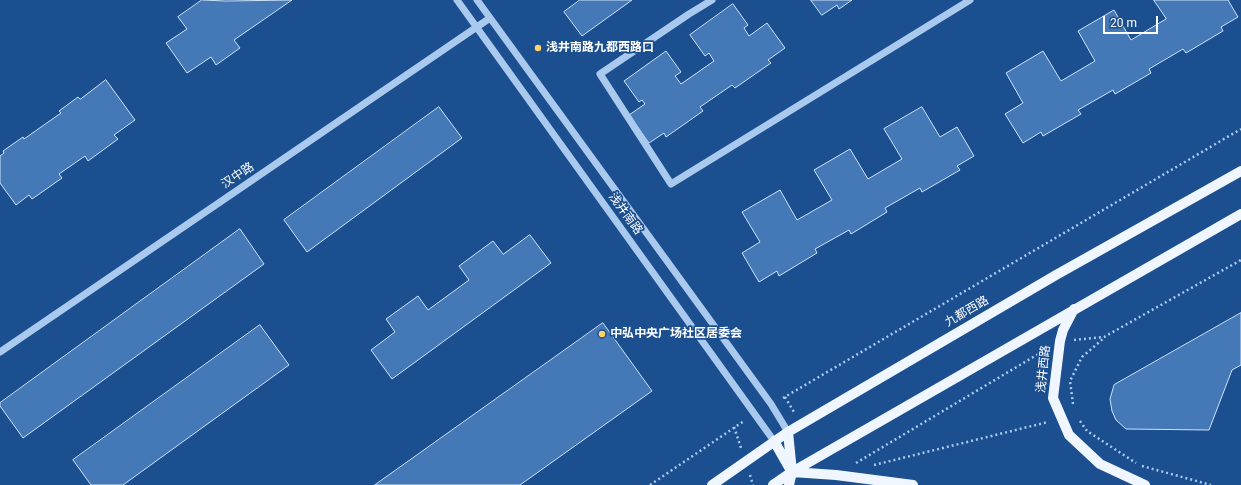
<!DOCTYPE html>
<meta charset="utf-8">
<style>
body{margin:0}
#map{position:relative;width:1241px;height:485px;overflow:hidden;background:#1b4f8f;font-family:Roboto,sans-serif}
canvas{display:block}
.scale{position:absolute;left:1103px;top:16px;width:55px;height:18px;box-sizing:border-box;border:2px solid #fff;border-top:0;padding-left:5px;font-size:12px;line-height:14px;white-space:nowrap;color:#fff;-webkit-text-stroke:3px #1b4f8f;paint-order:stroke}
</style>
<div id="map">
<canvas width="1241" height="485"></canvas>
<div class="scale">20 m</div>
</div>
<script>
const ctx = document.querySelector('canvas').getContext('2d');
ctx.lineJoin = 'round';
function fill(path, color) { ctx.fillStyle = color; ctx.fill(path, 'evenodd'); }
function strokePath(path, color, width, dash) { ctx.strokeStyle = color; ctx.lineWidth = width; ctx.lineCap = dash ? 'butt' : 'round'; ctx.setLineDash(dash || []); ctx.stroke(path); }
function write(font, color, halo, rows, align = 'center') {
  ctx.font = font + ' Roboto,"Noto Sans SC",sans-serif'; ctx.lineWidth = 3.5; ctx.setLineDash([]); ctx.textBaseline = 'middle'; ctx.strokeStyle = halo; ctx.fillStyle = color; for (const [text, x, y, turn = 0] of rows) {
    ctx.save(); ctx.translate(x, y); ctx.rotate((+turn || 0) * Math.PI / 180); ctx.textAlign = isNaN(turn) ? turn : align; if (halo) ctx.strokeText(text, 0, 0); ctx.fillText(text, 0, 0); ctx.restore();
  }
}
const building = new Path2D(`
 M202 0 226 1 292 0 234 40 240 48 216 65 211 57 187 73 166 43 187 29 178 17Z
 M580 0H632L582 36 564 12Z
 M811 0H852L839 9 837 5 822 15Z
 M1154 0H1228L1238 17 1221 27 1223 31 1186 53 1183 49 1149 69 1151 73 1115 94 1113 90 1078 110 1081 114 1043 136 1041 132 1023 143 1005 114 1023 103 1006 73 1043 51 1061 81 1095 61 1078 31 1114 10 1131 40 1166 19Z
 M733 4 748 25 744 28 749 36 767 23 785 48 768 60 771 63 735 88 732 85 700 107 703 111 666 137 664 133 649 143 629 115 645 104 642 100 639 102 624 81 666 51 681 72 675 76 681 84 714 61 709 53 705 56 690 35Z
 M106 80 135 120 114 135 118 139 88 161 85 156 59 174 62 178 32 199 29 195 16 205 0 183V156L4 153 3 151 23 137 24 139 61 113 59 111 78 97 80 99Z
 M439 107 462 138 307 252 284 220Z
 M922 107 940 137 957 127 974 156 957 166 960 170 922 192 920 188 885 208 887 212 851 234 849 230 815 249 817 253 779 276 777 271 759 282 742 253 760 242 742 212 780 190 797 220 832 200 814 170 850 149 868 179 902 159 884 129Z
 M240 229 264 264 23 438 0 406V403Z
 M530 235 551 263 392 379 371 350 395 332 386 319 418 296 428 310 469 280 459 266 493 241 503 254Z
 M1241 313V365L1232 370 1209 430 1126 429 1116 420 1112 411 1110 399 1114 385Z
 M603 323 652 391 520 485H375Z
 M260 325 289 365 123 485H91L73 460Z`);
fill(building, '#4478b7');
strokePath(building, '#cfe3fa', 1);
strokePath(new Path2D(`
 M1074 340 1104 337 1241 260
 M785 397 794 412
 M783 398 1241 129
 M1073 404 1070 381 1082 357 1104 338
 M1080 421 1087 431 1136 463
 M734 427 741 448
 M856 463 1045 350
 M874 465 1048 422
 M1142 466 1211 485
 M750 475 753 485
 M650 485 744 421`), '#a9c9ee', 2.5, [2, 3]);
strokePath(new Path2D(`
 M457 0 774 441
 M477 0 771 404 788 432
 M712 0 689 14 600 74 671 184 970 0
 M0 352 490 18`), '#a9c9ee', 7);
strokePath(new Path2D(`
 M1074 309 1063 330 1060 341 1053 398 1069 435 1100 464 1145 485
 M788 432 792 472 789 485
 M774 441 790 469
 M792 472 836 475 913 485
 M712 485 788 432 1056 275 1241 171
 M773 485 792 472 1241 214`), '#f0f6ff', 10);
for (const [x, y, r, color] of [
 [538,48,4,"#ffd166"],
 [602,334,4,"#ffd166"]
]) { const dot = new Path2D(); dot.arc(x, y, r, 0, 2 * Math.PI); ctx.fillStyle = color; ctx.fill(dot); strokePath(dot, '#1b4f8f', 1.5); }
write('bold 12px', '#fff', '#1b4f8f', [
 ["浅井南路九都西路口",546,48],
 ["中弘中央广场社区居委会",610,334]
], 'left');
write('12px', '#fff', '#1b4f8f', [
 ["汉中路",238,176,-34],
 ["浅井南路",625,214,54],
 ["九都西路",967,312,-30],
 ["浅井西路",1044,369,-84]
]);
</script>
